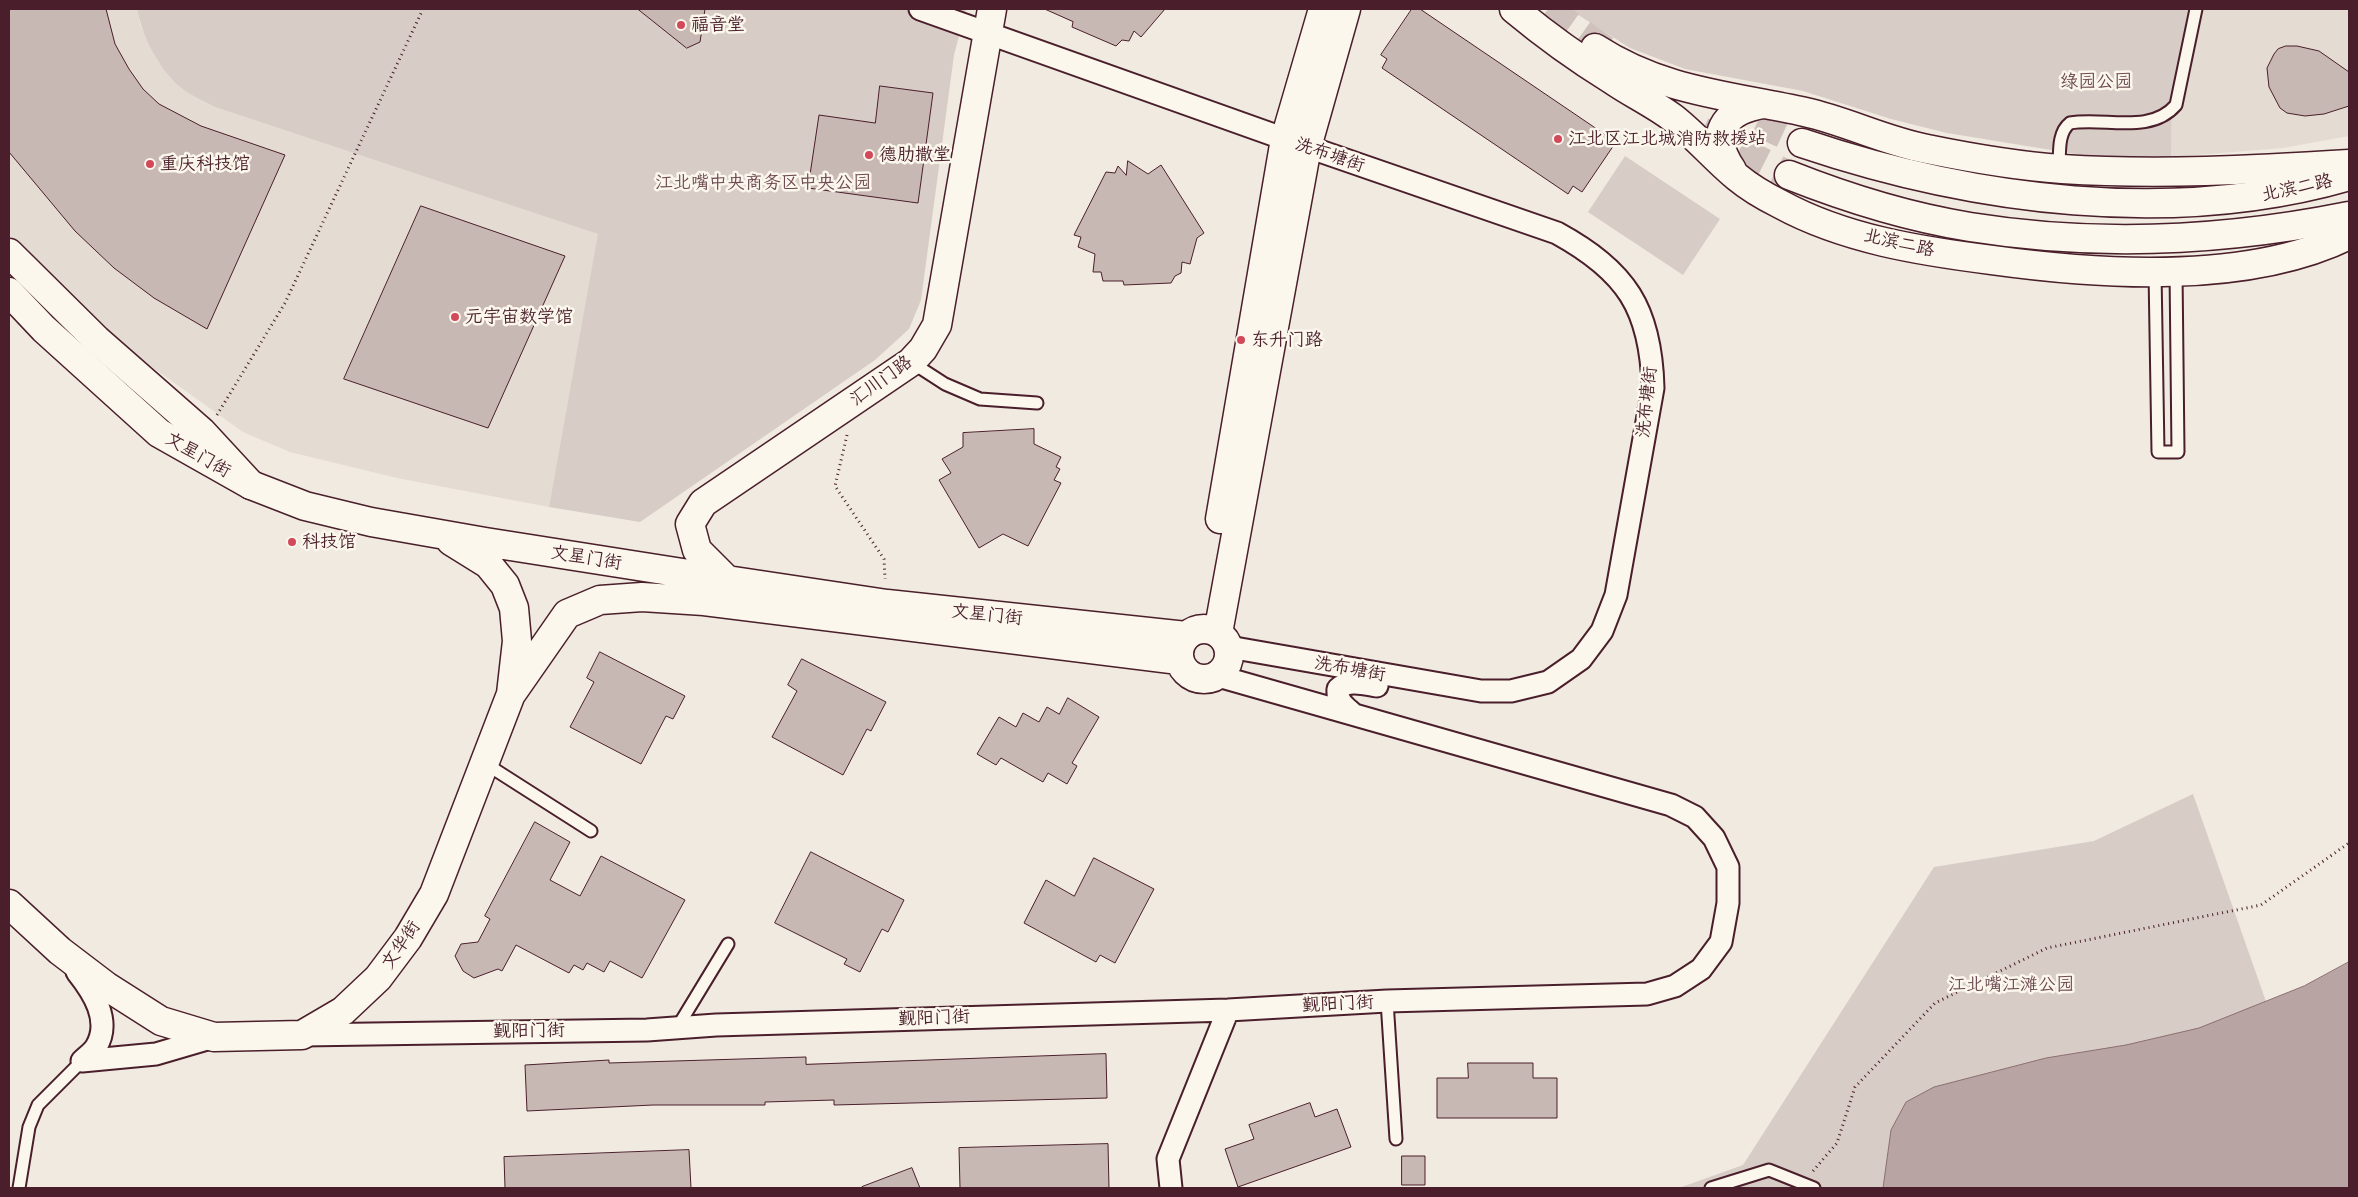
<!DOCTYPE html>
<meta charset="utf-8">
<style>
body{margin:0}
#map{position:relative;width:2358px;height:1197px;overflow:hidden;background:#f0eae0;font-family:Delius,sans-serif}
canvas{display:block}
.frame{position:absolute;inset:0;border:10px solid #4a1f2b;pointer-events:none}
</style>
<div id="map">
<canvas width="2358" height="1197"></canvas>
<div class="frame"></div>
</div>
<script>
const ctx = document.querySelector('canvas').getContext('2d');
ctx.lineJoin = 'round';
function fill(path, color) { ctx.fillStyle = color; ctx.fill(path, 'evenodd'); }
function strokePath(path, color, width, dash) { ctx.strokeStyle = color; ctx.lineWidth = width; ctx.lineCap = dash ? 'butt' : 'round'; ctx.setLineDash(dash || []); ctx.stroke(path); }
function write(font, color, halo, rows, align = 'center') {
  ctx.font = font + ' Delius,"LXGW WenKai TC",sans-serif'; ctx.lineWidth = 5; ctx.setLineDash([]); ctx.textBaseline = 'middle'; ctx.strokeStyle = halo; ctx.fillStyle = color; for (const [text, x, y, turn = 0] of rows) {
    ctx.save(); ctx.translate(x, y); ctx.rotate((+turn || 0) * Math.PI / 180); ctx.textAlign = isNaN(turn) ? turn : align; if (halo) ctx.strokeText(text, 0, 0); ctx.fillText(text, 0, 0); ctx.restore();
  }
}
fill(new Path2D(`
 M9 9H137L140 24 157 60 181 88 215 107 599 234 549 507 397 478 290 452 243 432 141 359 88 312 9 236Z
 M2189 9H2349V136L2283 148 2171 157 2172 97Z`), '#e4dbd2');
fill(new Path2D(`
 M137 9H966L954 55 921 300 909 329 875 360 640 522 549 507 598 234 215 107C204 101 190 95 180 87 158 67 143 38 137 9Z
 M1569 9H2189L2172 97 2171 157H2094L1947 133 1891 119 1803 91 1685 69 1630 48Z
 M1625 156 1720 219 1683 275 1588 212Z
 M2193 794 2276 1030 1936 1188H1679L1743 1165 1934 867 2094 841Z`), '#d8ccc6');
const water = new Path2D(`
 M2349 962V1188H1883L1891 1130 1906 1102 1934 1087 2046 1058 2126 1045 2199 1028 2304 986Z`);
fill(water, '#b8a4a2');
strokePath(water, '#8c6f72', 1);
const building = new Path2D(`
 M9 9H106L115 44 129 69 143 89 159 104 201 126 285 155 207 329 154 298 114 268 75 231 9 152Z
 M638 9H705L700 42 687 48Z
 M1045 9H1165L1141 37 1134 31 1129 41 1122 40 1116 46 1072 27 1073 22Z
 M1412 9H1420L1616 142 1582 192 1573 186 1568 194 1382 68 1387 59 1381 55Z
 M2286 46H2297L2319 51 2349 72V106L2324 114 2305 116 2287 113 2280 108 2269 87 2267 68 2274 54 2278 49Z
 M880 86 933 93 918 203 808 188 819 115 875 123Z
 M1128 161 1148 174 1161 165 1204 233 1197 238 1190 264 1182 262 1181 273 1175 276 1171 283 1124 285 1123 281H1103L1101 272H1093L1095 254 1078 247 1081 237 1074 235 1106 172 1115 173 1118 166 1126 175Z
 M421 206 565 256 488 428 344 379Z
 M1034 429V444L1061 457 1056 467 1060 469 1054 480 1061 483 1028 546 1003 534 979 548 939 480 951 473 942 459 963 447V433Z
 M600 652 685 696 673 719 666 716 641 764 570 727 594 682 587 678Z
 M802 659 886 702 871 731 867 729 843 775 772 737 797 691 788 685Z
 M1068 698 1099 717 1072 763 1077 766 1067 784 1048 773 1043 782 1001 758 996 765 977 754 999 717 1016 727 1023 713 1039 722 1047 707 1059 714Z
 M535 822 570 842 550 880 580 896 601 856 685 900 642 978 610 961 604 972 587 963 583 970 574 965 569 973 516 945 502 971 498 969 474 978 463 971 455 956 461 944 478 942 490 919 485 916Z
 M811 852 904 900 888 932 882 929 860 972 844 964 847 959 775 923Z
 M1094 858 1154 889 1115 963 1100 955 1096 962 1024 923 1046 880 1074 896Z
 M1106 1054 1107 1098 834 1105V1100L765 1102V1105H653L527 1111 525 1065 609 1060V1063L806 1057V1064Z
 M1468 1063H1533V1078H1557V1118H1437V1078H1468Z
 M1310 1103 1315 1117 1337 1109 1351 1147 1238 1187 1225 1149 1254 1139 1249 1125Z
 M1108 1144 1109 1188H960L959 1148Z
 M689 1150 691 1188H505L504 1157Z
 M1402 1156H1425V1185H1402Z
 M912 1168 920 1188H862V1187Z`);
fill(building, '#c8b8b3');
strokePath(building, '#4a1f2b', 1);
strokePath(new Path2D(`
 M1548 9 1617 58
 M1719 105 1802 143
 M1702 131 1789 175`), '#cfc1bc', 28, [28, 14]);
const lane = new Path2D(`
 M2059 169C2060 154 2057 133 2070 123 2105 117 2150 135 2176 105L2196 9
 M2155 272 2158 452H2178L2176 271
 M911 362 945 384 980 399 1037 403
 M486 764 591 831
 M1387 1001 1396 1139
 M677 1028 728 944
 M19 1188 29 1127 38 1105 82 1061
 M1711 1188 1769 1170 1814 1188`);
const street = new Path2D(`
 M920 9 1285 139 1557 233C1626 271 1651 308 1653 388L1616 595 1602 631 1581 659 1548 682 1511 691H1481L1229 647
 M1352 713C1343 705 1337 701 1338 689 1348 679 1364 684 1377 686
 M77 972C93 992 112 1021 96 1047 93 1052 86 1057 82 1061
 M302 1035 647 1030 716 1025 1228 1010 1387 1001 1647 994 1675 986 1701 969 1721 942 1728 903V867L1714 838 1695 817 1671 805 1218 676
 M82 1061 156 1054 214 1037
 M1171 1188 1168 1159 1228 1010`);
const secondary = new Path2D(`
 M1514 9C1544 34 1577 58 1611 79 1631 93 1653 103 1673 118 1696 136 1715 159 1737 177 1749 187 1766 197 1780 204 1844 239 1920 251 1992 260 2101 275 2248 285 2349 235
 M1595 48C1663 92 1728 95 1805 112 1846 121 1885 141 1927 149 1971 158 2017 166 2062 169 2157 175 2254 170 2349 164
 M1732 170C1708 135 1723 111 1763 104
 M9 292 44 329 159 433 251 485 305 506 371 522 485 542 727 580 887 604 1186 636
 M1220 519 1285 139 1323 9
 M727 580 697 550 690 524 703 503 911 362 923 349 937 325 992 9
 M1179 654a25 25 0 1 1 50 0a25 25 0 1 1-50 0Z
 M1218 633 1307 147 1346 9
 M512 693 567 614 600 600 642 597 704 601 1179 660
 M9 904 60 951 106 986 161 1021 214 1037 302 1035 343 1011 378 978 408 938 434 894 511 694 517 641 514 608 505 585 488 564 451 541`);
const primary = new Path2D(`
 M1802 143C1974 201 2173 227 2349 176
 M1789 175C1847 198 1908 217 1970 227 2095 247 2225 241 2349 216
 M9 253 97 340 202 432 251 485`);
strokePath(lane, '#4a1f2b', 15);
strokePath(street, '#4a1f2b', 25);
strokePath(secondary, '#4a1f2b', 31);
strokePath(primary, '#4a1f2b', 31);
strokePath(new Path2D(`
 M217 415 285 303 423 9
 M847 435 835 486 884 559 885 579
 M1813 1171 1837 1143 1855 1087 1935 1003 2047 948 2261 905 2349 843`), '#4a1f2b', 3, [1, 4]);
strokePath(lane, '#fbf7ec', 11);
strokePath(street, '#fbf7ec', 21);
strokePath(secondary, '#fbf7ec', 28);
strokePath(primary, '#fbf7ec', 28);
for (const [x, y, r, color] of [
 [681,25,5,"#d1495b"],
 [1558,139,5,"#d1495b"],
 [869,155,5,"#d1495b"],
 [150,164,5,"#d1495b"],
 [455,317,5,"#d1495b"],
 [1241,340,5,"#d1495b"],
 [292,542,5,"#d1495b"]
]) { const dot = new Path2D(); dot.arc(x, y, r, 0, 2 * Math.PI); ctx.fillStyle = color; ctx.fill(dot); strokePath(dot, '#fbf7ec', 2); }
write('18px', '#4a1f2b', '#fbf7ec', [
 ["福音堂",691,25],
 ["江北区江北城消防救援站",1568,139],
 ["德肋撒堂",879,155],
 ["重庆科技馆",160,164],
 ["元宇宙数学馆",465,317],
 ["东升门路",1251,340],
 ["科技馆",302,542]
], 'left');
write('18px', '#6e4a52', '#fbf7ec', [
 ["绿园公园",2096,82],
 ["江北嘴中央商务区中央公园",763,183],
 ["江北嘴江滩公园",2011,985]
]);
write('18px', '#4a1f2b', '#fbf7ec', [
 ["洗布塘街",1330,155,19],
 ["北滨二路",2297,188,-12],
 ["北滨二路",1899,243,13],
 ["汇川门路",881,381,-36],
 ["洗布塘街",1647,402,-84],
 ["文星门街",198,455,30],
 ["文星门街",586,558,9],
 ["文星门街",987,615,6],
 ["洗布塘街",1350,669,10],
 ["文华街",401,945,-56],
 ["觐阳门街",1338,1004,-3],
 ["觐阳门街",934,1018,-2],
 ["觐阳门街",529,1031,-1]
]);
</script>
